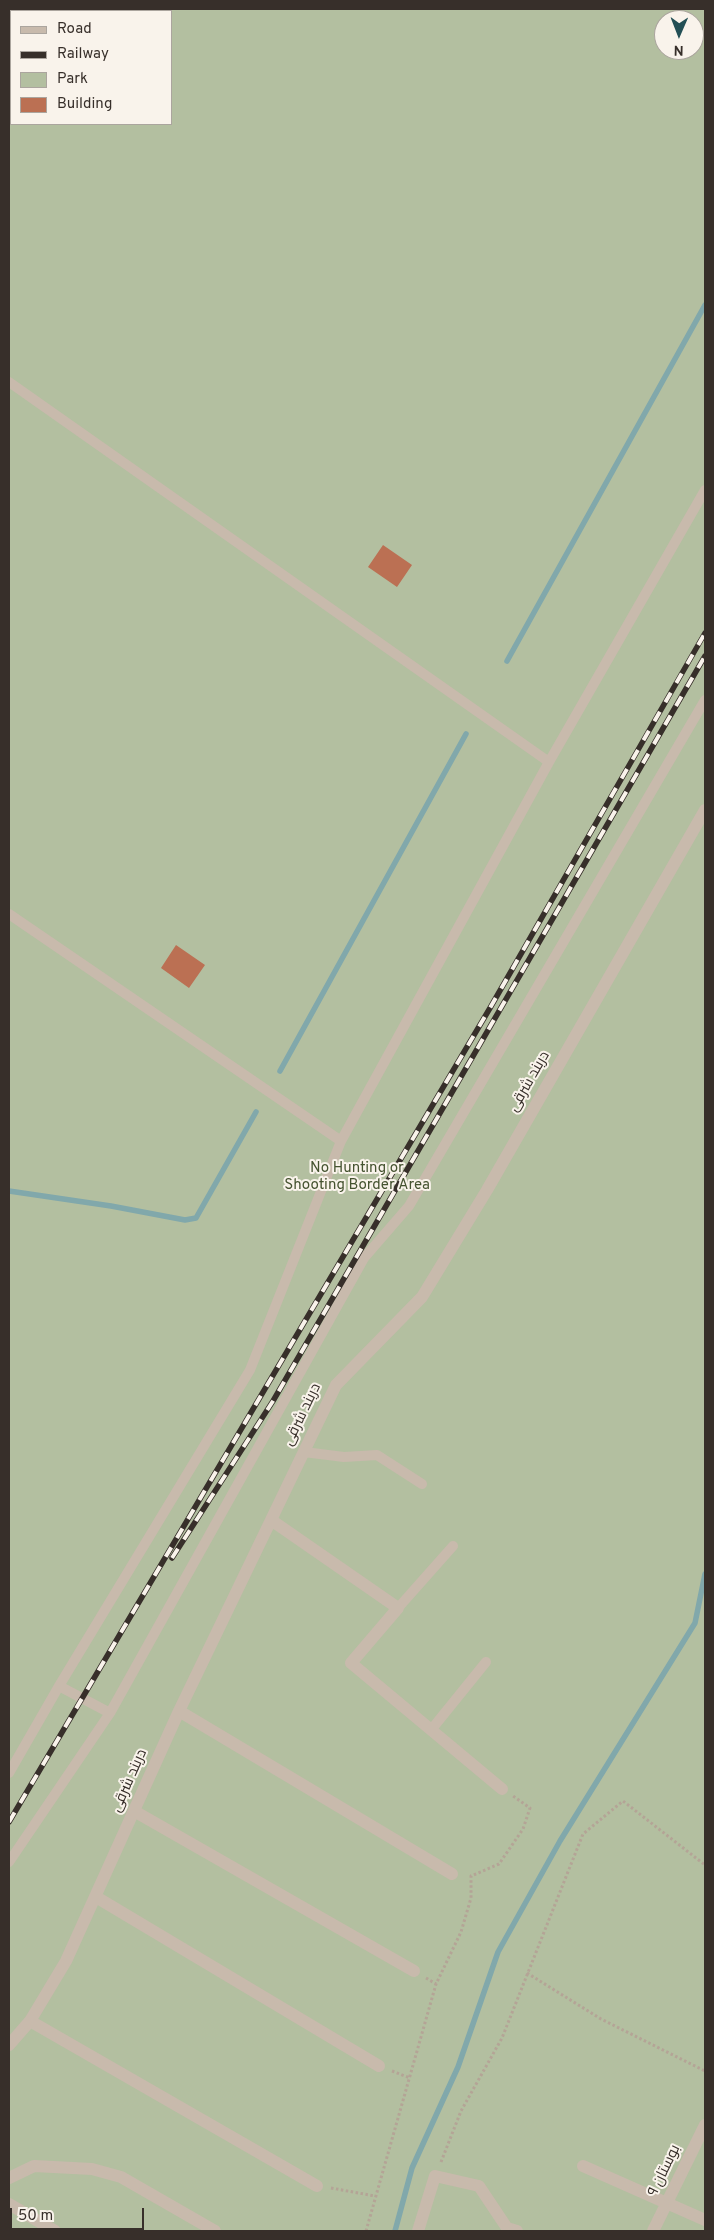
<!DOCTYPE html>
<meta charset="utf-8">
<style>
body{margin:0}
#map{position:relative;width:714px;height:2240px;overflow:hidden;background:#f1e9df;font-family:Overpass,sans-serif}
canvas{display:block}
.frame{position:absolute;inset:0;border:10px solid #372f2a;pointer-events:none}
.legend{position:absolute;left:10px;top:10px;width:162px;height:115px;box-sizing:border-box;background:#f9f3eb;border:1px solid #aba59e;margin:0;padding:6px 9px;list-style:none;font-size:15px;color:#372f2a}
.legend li{display:flex;align-items:center;gap:10px;height:25px}
.legend b{width:25px;border:1px solid #aba59e}
.north{position:absolute;left:654px;top:10px;width:50px;height:50px;box-sizing:border-box;background:#f9f3eb;border:1px solid #aba59e;border-radius:50%;rotate:181deg;font-size:14px;font-weight:700;line-height:20px;text-align:center;color:#372f2a}
.north::after{content:'';display:block;margin:auto;width:18px;height:22px;background:#234f55;clip-path:polygon(50% 0,100% 100%,50% 72%,0 100%)}
.scale{position:absolute;left:10px;top:2208px;width:134px;height:22px;box-sizing:border-box;border:2px solid #372f2a;border-top:0;padding-left:6px;font-size:15px;line-height:18px;white-space:nowrap;color:#372f2a;-webkit-text-stroke:4px #f9f3eb;paint-order:stroke}
</style>
<div id="map">
<canvas width="714" height="2240"></canvas>
<div class="frame"></div>
<ul class="legend">
<li><b style="height:6px;background:#c8baac"></b>Road</li>
<li><b style="height:6px;background:#372f2a"></b>Railway</li>
<li><b style="height:14px;background:#b3bfa0"></b>Park</li>
<li><b style="height:14px;background:#bb7053"></b>Building</li>
</ul>
<div class="north">N</div>
<div class="scale">50 m</div>
</div>
<script>
const ctx = document.querySelector('canvas').getContext('2d');
ctx.lineJoin = 'round';
function fill(path, color) { ctx.fillStyle = color; ctx.fill(path, 'evenodd'); }
function strokePath(path, color, width, dash) { ctx.strokeStyle = color; ctx.lineWidth = width; ctx.lineCap = dash ? 'butt' : 'round'; ctx.setLineDash(dash || []); ctx.stroke(path); }
function write(font, color, halo, rows, align = 'center') {
  ctx.font = font + ' Overpass,Cairo,sans-serif'; ctx.lineWidth = 4; ctx.setLineDash([]); ctx.textBaseline = 'middle'; ctx.strokeStyle = halo; ctx.fillStyle = color; for (const [text, x, y, turn = 0] of rows) {
    ctx.save(); ctx.translate(x, y); ctx.rotate((+turn || 0) * Math.PI / 180); ctx.textAlign = isNaN(turn) ? turn : align; if (halo) ctx.strokeText(text, 0, 0); ctx.fillText(text, 0, 0); ctx.restore();
  }
}
fill(new Path2D(`
 M9 9H705V2231H9ZM11 11H171V124H11ZM664 20H694V50H664Z`), '#b3bfa0');
strokePath(new Path2D(`
 M507 661 705 305
 M280 1071 466 734
 M9 1191 111 1206 185 1220 196 1218 256 1112
 M395 2231 412 2168 458 2067 498 1952 560 1841 695 1623 705 1574`), '#81a8ab', 5.5);
fill(new Path2D(`
 M383 545 412 565 397 587 368 567Z
 M176 945 205 965 189 988 161 968Z`), '#bb7053');
strokePath(new Path2D(`
 M527 1973 601 2019 705 2071
 M426 1978 436 1984
 M392 2071 410 2078
 M441 2162 461 2111 502 2038 583 1834 623 1801 705 1865
 M331 2188 375 2196
 M366 2231 436 1984 461 1932 471 1898V1876L499 1864 523 1829 530 1808 513 1796`), '#b4a496', 3, [2.5, 2.5]);
strokePath(new Path2D(`
 M9 382 549 762 705 490
 M9 914 341 1141 549 762
 M304 1452 344 1457 377 1455 422 1484
 M398 1608 453 1546
 M59 1686 110 1713
 M431 1730 486 1662
 M9 1773 59 1686 250 1370 341 1141
 M9 1862 110 1713 364 1258 409 1206 705 700`), '#c8baac', 10);
strokePath(new Path2D(`
 M271 1520 398 1608 351 1663 502 1789
 M179 1711 452 1874
 M134 1811 414 1971
 M96 1897 379 2066
 M30 2021 317 2186
 M9 2045 30 2021 66 1961 179 1711 336 1385 422 1297 487 1190 705 810
 M583 2166 705 2220
 M9 2178 34 2166 92 2169 121 2177 215 2231
 M9 2204 55 2231
 M418 2231 435 2176 479 2186 507 2228 517 2231
 M653 2231 705 2125`), '#c8baac', 12);
const rail = new Path2D(`
 M172 1558 273 1401 705 656
 M9 1822 490 1008 705 633`);
strokePath(rail, '#372f2a', 5.5);
strokePath(rail, '#f9f3eb', 4, [11]);
write('15px', '#372f2a', '#f9f3eb', [
 ["دربند شرقی",530,1082,-60],
 ["دربند شرقی",303,1415,-64],
 ["دربند شرقی",130,1781,-66],
 ["بوستان ۹",665,2171,-64]
]);
write('15px', '#455330', '#f9f3eb', [
 ["No Hunting or",357,1169],
 ["Shooting Border Area",357,1186]
]);
</script>
